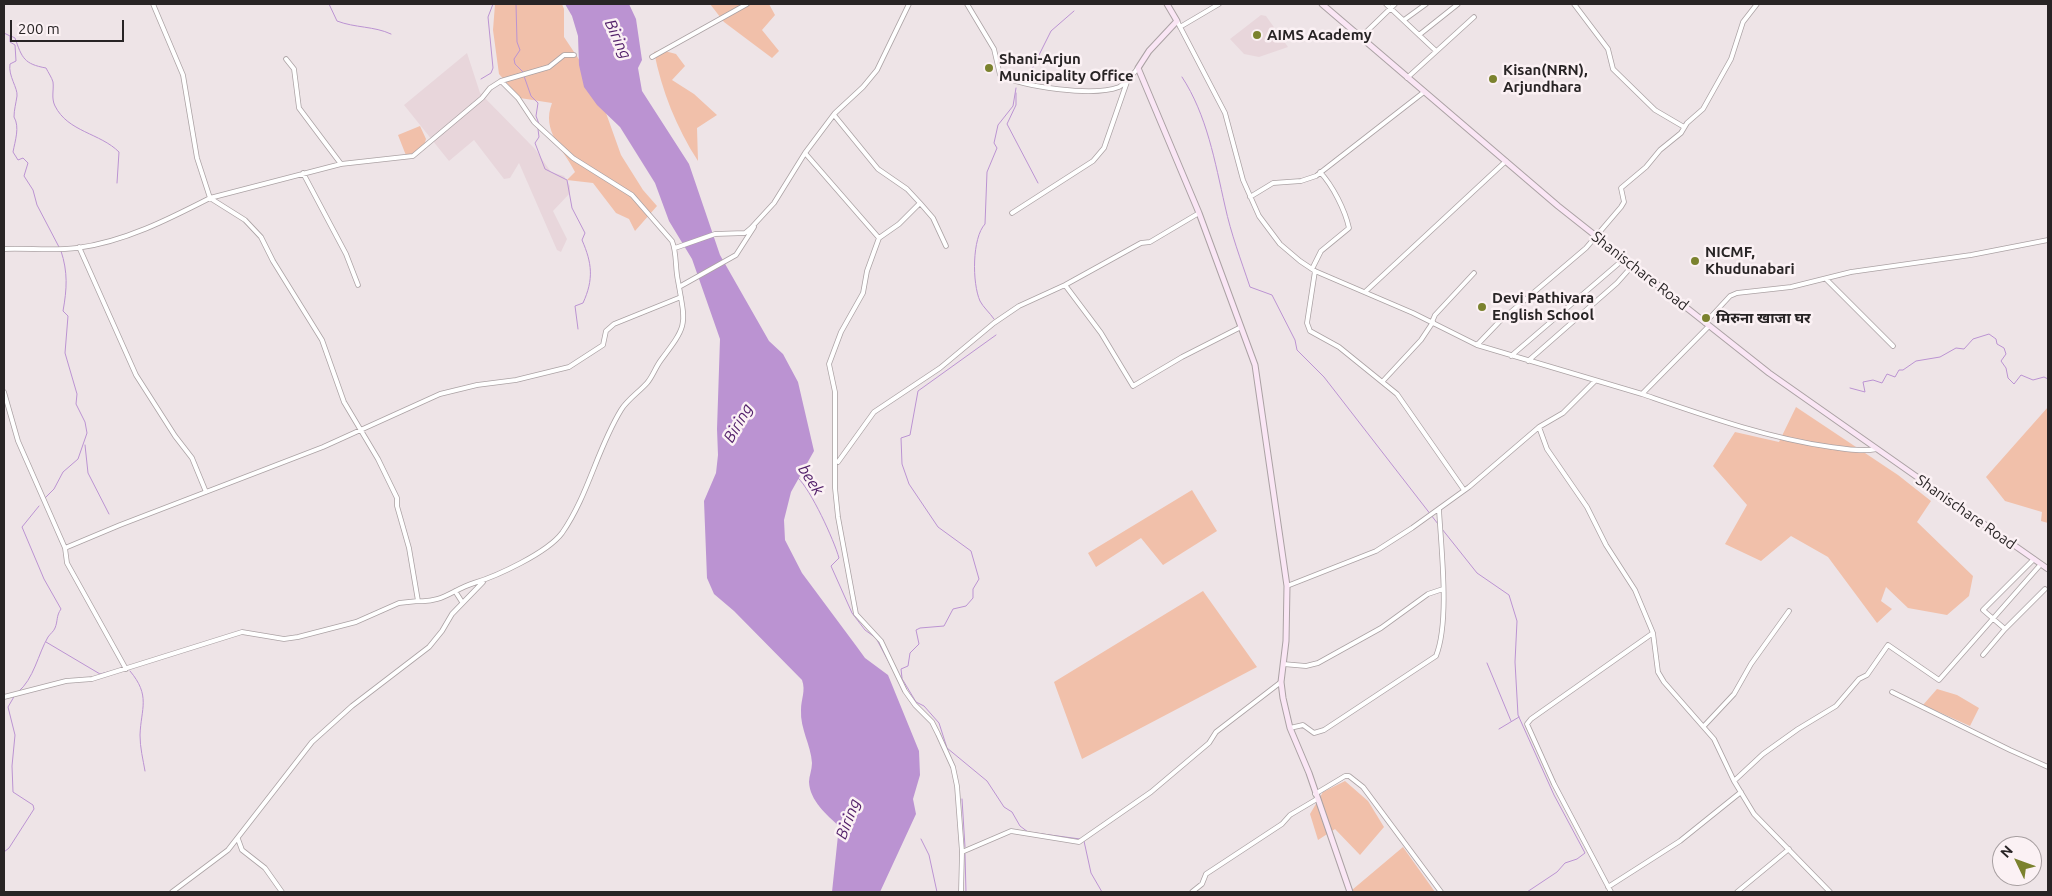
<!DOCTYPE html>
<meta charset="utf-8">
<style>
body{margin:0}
#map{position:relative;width:2052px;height:896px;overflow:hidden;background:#eee4e7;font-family:Ubuntu,sans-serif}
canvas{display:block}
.frame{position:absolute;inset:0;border:5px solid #282425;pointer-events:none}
.north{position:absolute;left:1992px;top:836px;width:50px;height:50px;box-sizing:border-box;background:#fbf1f4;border:1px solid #a79fa1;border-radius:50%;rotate:312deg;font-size:14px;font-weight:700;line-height:20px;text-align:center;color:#282425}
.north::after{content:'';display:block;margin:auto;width:18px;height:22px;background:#7b822e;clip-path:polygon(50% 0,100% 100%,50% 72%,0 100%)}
.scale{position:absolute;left:10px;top:20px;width:114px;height:22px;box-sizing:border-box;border:2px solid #282425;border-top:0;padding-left:6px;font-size:15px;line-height:18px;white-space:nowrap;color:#282425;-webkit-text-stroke:4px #fbf1f4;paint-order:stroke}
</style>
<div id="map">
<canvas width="2052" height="896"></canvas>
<div class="frame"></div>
<div class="north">N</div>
<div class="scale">200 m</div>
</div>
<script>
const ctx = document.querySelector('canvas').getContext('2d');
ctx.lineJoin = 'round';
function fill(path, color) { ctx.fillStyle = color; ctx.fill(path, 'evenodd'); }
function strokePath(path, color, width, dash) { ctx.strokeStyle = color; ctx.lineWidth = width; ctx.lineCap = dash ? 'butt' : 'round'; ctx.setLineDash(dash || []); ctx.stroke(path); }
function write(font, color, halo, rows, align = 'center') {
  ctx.font = font + ' Ubuntu,"Noto Sans Devanagari",sans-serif'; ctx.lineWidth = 5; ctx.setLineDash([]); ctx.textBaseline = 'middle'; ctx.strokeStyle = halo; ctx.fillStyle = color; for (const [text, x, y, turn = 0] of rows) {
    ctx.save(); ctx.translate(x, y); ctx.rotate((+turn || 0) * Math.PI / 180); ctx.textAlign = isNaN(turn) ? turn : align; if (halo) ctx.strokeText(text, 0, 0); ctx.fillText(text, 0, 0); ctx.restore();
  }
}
fill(new Path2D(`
 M1261 15 1266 16 1288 47 1259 57 1244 54 1230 39Z
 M467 53 480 93 535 149 551 172 564 176 570 186V193L553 211 567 239 561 252 557 250 519 163 510 178 504 179 474 140 449 161 404 105Z`), '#e8d6db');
fill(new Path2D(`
 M495 4H562L564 9V37L586 70 606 113 621 155 643 190 657 206 635 231 629 219 616 213 593 183 567 180 575 172C563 148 541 131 552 103L520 98 499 74 493 30Z
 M710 4H769L775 15 762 30 779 51 772 58 724 22Z
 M661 50 676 54 685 66 672 80 694 94 717 115 697 128 698 161C676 127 662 91 654 52Z
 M420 126 426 139 423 149 407 158 398 135Z
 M1796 407 1898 475 1931 501 1917 522 1973 576 1969 596 1947 615 1908 608 1886 587 1881 601 1892 609 1877 623 1828 557 1791 536 1761 561 1725 544 1747 505 1713 466 1735 432 1779 442Z
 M2048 407V523L2041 521 2042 512 2005 501 1986 477Z
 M1192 490 1217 531 1163 565 1141 538 1096 567 1088 553Z
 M1203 591 1257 667 1082 759 1054 682Z
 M1937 689 1957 695 1979 708 1970 726 1923 705Z
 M1345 781 1368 801 1384 827 1360 855 1335 829 1318 840 1310 814 1323 792Z
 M1403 847 1435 892H1352V890Z`), '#f1c0aa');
fill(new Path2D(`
 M565 4H629L636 19 642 60 638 68 642 91 689 164 720 255 769 341 783 354 798 382 814 451 791 492 784 520 785 540 802 573 857 647 865 658 888 675 919 751 920 775 913 799 916 814 880 892H832L839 826C827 815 810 801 809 782 809 776 812 770 812 763 811 745 800 729 801 710 801 699 806 691 802 680L734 611 714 594 707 578 704 501 716 473 718 455 717 429 720 339 692 259 669 221 655 183 620 127 597 105 584 87 579 65 578 36 572 16Z`), '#bb93d2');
strokePath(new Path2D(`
 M329 4 337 21C355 28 374 26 391 34
 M516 4 517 42 520 50 514 59 515 64 523 72
 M4 33 10 36V42L15 45 16 61 10 64C8 76 18 88 17 96 16 103 14 110 14 117 20 127 15 141 13 152L18 160 23 158 28 163 24 176 33 190 37 205 59 247
 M11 36 15 38C22 58 24 64 46 68 48 72 52 78 53 82 54 90 51 98 55 106 68 132 100 133 119 152L117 183
 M524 76 531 96 538 103 536 116 539 124
 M1182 77C1207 115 1215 162 1225 206 1231 234 1241 260 1250 287L1272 295 1295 340 1297 350 1324 377 1438 524
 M481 79 491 73 493 68 488 17 493 4
 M1015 79 1031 71 1051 31 1074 11
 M1016 93V105L1007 124 1038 183
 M538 129 539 137 535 143 545 169 567 180 572 208 585 233 582 240C592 263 594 279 583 303L575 306 578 329
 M994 319C990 313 983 307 980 301 972 283 972 238 985 224L987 172 997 148 994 143 998 125 1013 106 1016 88
 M1850 388 1865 392 1863 382 1873 380 1882 383 1887 374 1895 377 1899 370H1903L1916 361 1940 357 1956 348 1964 349 1973 339 1989 334 1996 339 1997 344 2004 348 2006 354 2001 361 2006 368 2008 378 2014 384 2021 375 2033 380 2044 377 2048 379
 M85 445 88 473 109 514
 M798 478C811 490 834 540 839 558L831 566 852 613 865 630 876 638 892 668
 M44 499 54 489 63 472 78 459 87 433 85 422 76 404 77 394 65 353 68 316 63 311C67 289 68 272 61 251
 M1442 529 1477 573 1509 595 1517 621 1515 662 1518 715 1554 795 1585 853 1577 859 1565 863 1557 872 1527 892
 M46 642 100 674 108 672
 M1487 663 1511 721
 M130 671C151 696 141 708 140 735 140 748 143 759 145 771
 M901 677 916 702 924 706 939 723 947 748 987 781 1004 807 1012 812 1020 826 1028 832 1080 839
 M902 678 901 669 908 666 910 653 919 644 916 630 920 628 944 626 953 609 966 606 973 598V589L979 579 971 551 938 527 909 484 902 464 901 438 910 435 918 391 996 335
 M18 692C34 679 38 654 48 637 50 634 54 631 55 628 58 621 56 616 61 609L44 579 22 527 39 506
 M1499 729 1519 717
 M962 799 965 847
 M921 839 929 855 937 892
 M1084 841 1091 873 1102 892
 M4 852 9 848 34 809 33 805 13 792 12 766 15 735 8 707 15 695
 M965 854 966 892`), '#bb93d2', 1);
const street = new Path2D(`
 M967 4 994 49 1000 75C1024 87 1093 97 1119 87 1127 83 1133 74 1138 68
 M1386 4 1435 50
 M1574 4 1608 49 1613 69 1655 110 1684 127
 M1404 20 1426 4
 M1177 21 1225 113 1243 180 1259 216 1280 244 1300 261 1315 271 1413 313 1477 345 1642 394
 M1180 27 1219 4
 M1419 35 1458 4
 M1361 37 1395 4
 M652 57 747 4
 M286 59 294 69 299 108 341 164
 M1407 78 1474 17
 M501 81 518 98 534 122 573 158 632 195 672 241C677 253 675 268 678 281 686 326 688 324 661 360 655 368 653 376 647 383 639 392 627 400 621 410 597 449 588 496 562 533 547 553 497 576 474 583 452 590 442 603 418 601L409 548 397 506V498L378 459 344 402 322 340 273 261 261 237 245 220 210 198 341 164 413 156 482 98 490 88Z
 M501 81 549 67 564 55H574
 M834 115 878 169 907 189 920 203 899 224 879 238 867 271 863 293 841 332 829 364 835 392V488L838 517 856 614 881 641 905 691 915 705 932 722 938 734 953 767 957 786 962 852
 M805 153 879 238
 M303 173 346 254 358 285
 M1250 197 1273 183 1301 181 1316 176 1424 92
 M920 203 933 218 946 246
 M1012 213 1093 161 1104 148 1127 82
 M79 247 136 375 175 436 192 458 206 492
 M675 248 715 234 745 233 751 228 774 203 805 153 835 113 863 87 877 70 909 4
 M4 249C28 248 53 251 77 248 124 242 169 219 210 198L197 158 183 75 153 4
 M1312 269 1321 251 1349 228C1345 210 1333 186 1320 172
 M1315 271 1307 323 1310 331 1339 347 1397 394 1464 490
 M1826 279 1893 346
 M1065 285 1101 333 1133 386 1182 357 1241 327
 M679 287 736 255 754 227
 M1365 292 1506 161
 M1432 322 1435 315 1474 273
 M1705 323 1730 296 1737 293 1791 287 1851 272 1971 255 2048 240
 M1709 326 1642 394C1703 415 1767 438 1831 447 1845 449 1862 452 1877 449
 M1477 345 1499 322 1586 248 1621 207 1624 202 1621 188 1646 167 1660 150 1681 133 1687 123 1703 109 1731 59 1743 22 1757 4
 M1511 356 1625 258
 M1528 361 1617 283 1633 265
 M1383 381 1421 340 1433 322
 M4 392 18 441 65 548 67 563 126 669
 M1539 427 1547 449 1587 507 1606 545 1635 590 1653 633 1658 672 1664 682 1714 739 1734 781 1754 814 1830 892
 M838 462 874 412 940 368 994 323 1019 306 1065 285 1141 243 1150 242 1199 213
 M65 548 120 525 323 447 440 394 477 385 516 380 569 367 603 345 606 331 614 324 681 297
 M2034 559 1983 610 2005 629 2045 589
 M1287 586 1376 551 1412 528 1469 487 1539 427 1563 413 1595 381
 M455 591 462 602
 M1983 655 2005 629
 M1283 664 1306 666 1318 663 1381 628 1428 594 1443 589
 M1892 692 2010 750 2048 767
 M4 697 66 681 92 679 242 632 284 639 298 637 356 622 399 603 418 601
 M1704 726 1734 694 1751 664 1789 611
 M1290 728 1303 725 1314 733 1324 730 1436 656C1450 621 1441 548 1439 509
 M1734 781 1763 754 1798 729 1836 706 1859 679 1867 675 1888 645 1939 680 2041 564
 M1315 794 1345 776H1349L1363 787 1441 892
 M238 839 242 850 265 868 282 892
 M1608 887 1680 841 1741 792
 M172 892 228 850 312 742 352 706 429 647 442 631 452 614 483 582
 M961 892 962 852 1011 831 1079 842 1151 792 1209 743 1216 732 1281 682
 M1192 892 1202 884 1206 874 1282 824 1290 815 1317 799
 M1611 892 1554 784 1527 724 1531 719 1653 633
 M1737 892 1789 849`);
const secondary = new Path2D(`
 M1167 4 1177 21 1149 51 1138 68 1199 213 1255 365 1287 586 1286 641 1281 682 1283 698 1290 728 1309 773 1350 892
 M1322 4 1558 206 1769 373 2048 569`);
strokePath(street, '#aba2a4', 5.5);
strokePath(secondary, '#aba2a4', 7);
strokePath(street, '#fff', 4);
strokePath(secondary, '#fae6f5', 5);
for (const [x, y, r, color] of [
 [1257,35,5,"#7b822e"],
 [989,68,5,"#7b822e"],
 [1493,79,5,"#7b822e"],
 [1695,261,5,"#7b822e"],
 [1482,307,5,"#7b822e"],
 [1706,318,5,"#7b822e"]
]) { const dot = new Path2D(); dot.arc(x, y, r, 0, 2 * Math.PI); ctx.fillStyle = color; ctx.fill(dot); strokePath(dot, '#fbf1f4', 2); }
write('bold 15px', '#282425', '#fbf1f4', [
 ["AIMS Academy",1267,35],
 ["Shani-Arjun",999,59],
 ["Municipality Office",999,76],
 ["Kisan(NRN),",1503,70],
 ["Arjundhara",1503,87],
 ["NICMF,",1705,252],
 ["Khudunabari",1705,269],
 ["Devi Pathivara",1492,298],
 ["English School",1492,315],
 ["मिरुना खाजा घर",1716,318]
], 'left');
write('15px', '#282425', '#fbf1f4', [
 ["Shanischare Road",1640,271,38],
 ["Shanischare Road",1966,512,35]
]);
write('italic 16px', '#501d68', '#fbf1f4', [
 ["Biring",618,39,65],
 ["Biring",738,423,-60],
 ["beek",811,480,58],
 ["Biring",848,819,-69]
]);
</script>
